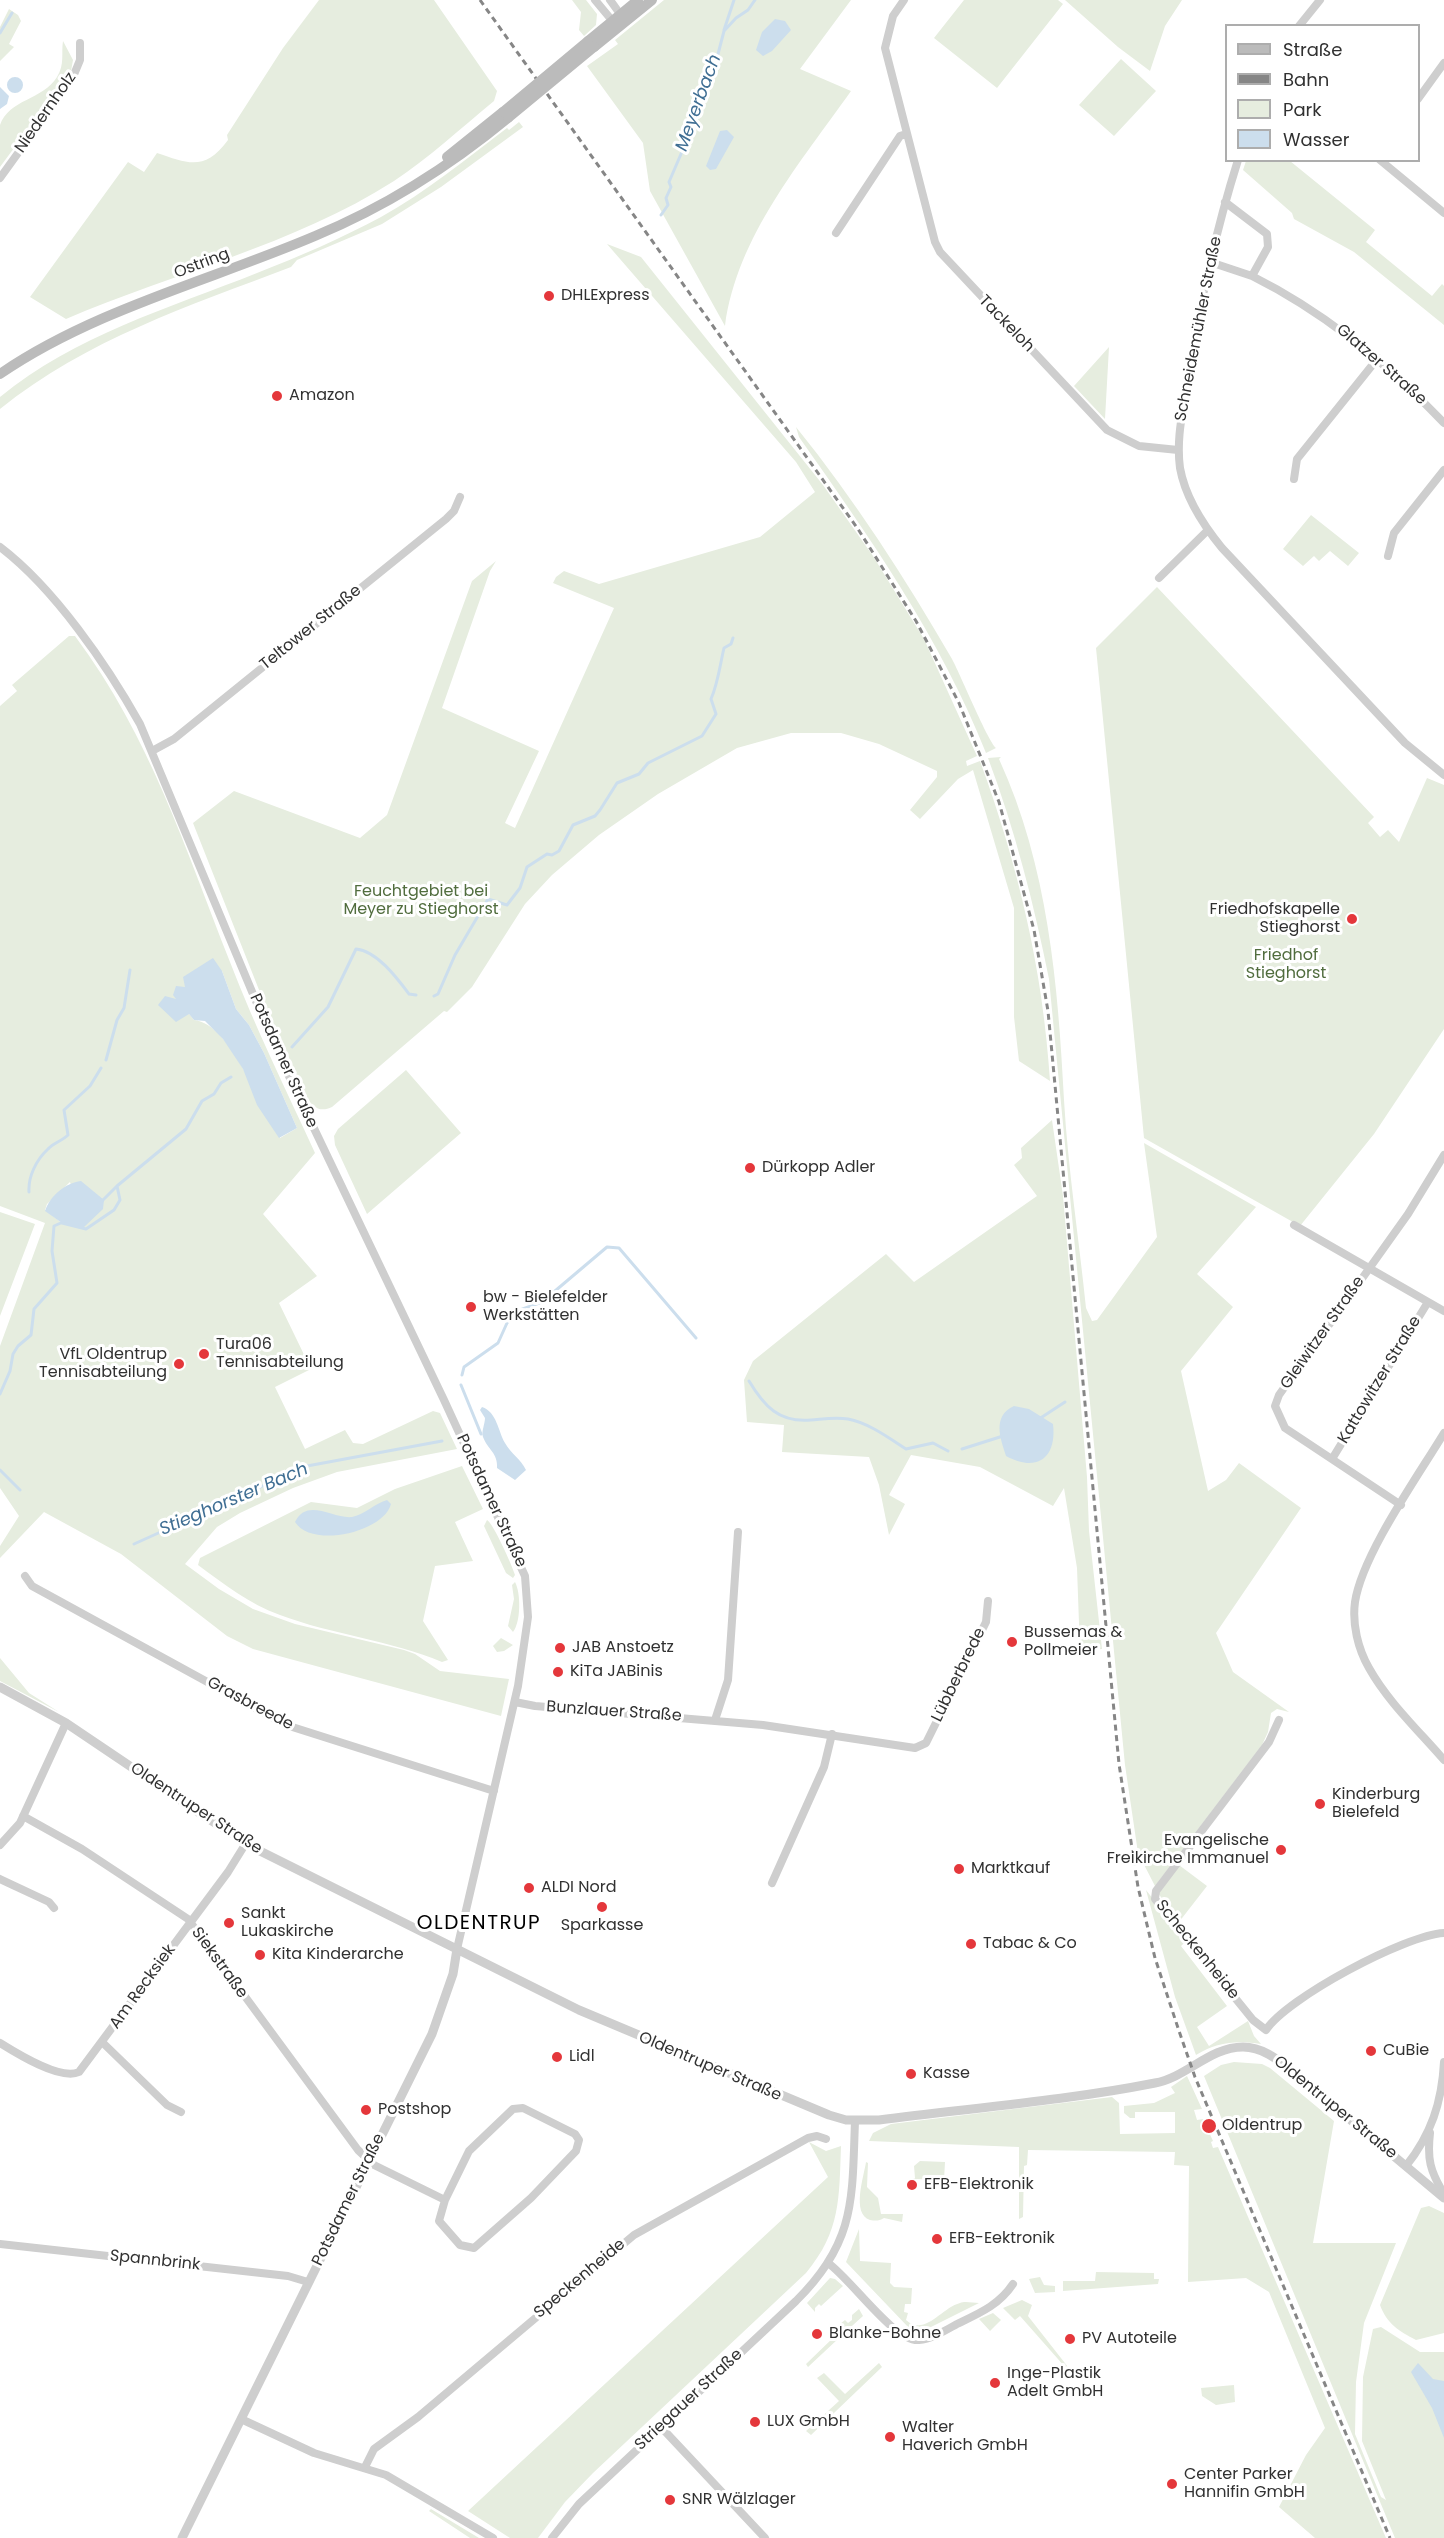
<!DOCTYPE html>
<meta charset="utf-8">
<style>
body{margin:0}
#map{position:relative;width:1444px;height:2538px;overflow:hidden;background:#fff;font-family:Poppins,sans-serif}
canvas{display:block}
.legend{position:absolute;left:1225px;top:24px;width:195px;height:138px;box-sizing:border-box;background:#fff;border:2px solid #adadad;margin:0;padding:8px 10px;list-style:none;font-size:18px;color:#313131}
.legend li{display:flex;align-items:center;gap:12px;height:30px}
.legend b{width:30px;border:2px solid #adadad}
</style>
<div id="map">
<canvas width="1444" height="2538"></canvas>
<ul class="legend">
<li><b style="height:8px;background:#bbb"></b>Straße</li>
<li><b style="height:8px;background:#868686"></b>Bahn</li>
<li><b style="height:16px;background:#e6eddf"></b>Park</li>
<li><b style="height:16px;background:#ccdeed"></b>Wasser</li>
</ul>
</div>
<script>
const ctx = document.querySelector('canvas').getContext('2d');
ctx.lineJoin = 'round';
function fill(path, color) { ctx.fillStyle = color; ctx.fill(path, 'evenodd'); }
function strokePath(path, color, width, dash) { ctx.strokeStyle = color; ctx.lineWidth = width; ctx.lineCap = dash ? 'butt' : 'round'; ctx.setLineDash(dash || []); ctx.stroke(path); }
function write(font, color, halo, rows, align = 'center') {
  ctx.font = font + ' Poppins,sans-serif'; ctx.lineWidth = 6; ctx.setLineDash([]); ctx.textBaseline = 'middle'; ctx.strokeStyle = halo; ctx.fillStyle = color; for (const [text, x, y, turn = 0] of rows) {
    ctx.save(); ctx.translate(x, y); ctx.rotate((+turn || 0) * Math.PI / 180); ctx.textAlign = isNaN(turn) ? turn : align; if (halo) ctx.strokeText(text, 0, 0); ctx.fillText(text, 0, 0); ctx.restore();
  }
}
fill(new Path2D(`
 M319 0H434L497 91 494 101C461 128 429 158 394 181 294 245 173 273 66 319L30 297 128 162 144 172 157 153C189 164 205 171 228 140L227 135 283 48Z
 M572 0H586L597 14 596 25 584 36 579 30 581 12Z
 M664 0H851L800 69 851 91C801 162 737 236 725 326L650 191 643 143 587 66 618 44 615 40Z
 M964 0H1058L1063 4 997 88 934 38Z
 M1065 0H1182L1165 26 1150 71 1118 47Z
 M9 9 18 15 21 21 9 44 14 47 0 61V27Z
 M63 41 73 60 71 71 0 167C0 155 0 136 0 125 9 99 43 100 57 77 65 64 61 54 63 41Z
 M1121 59 1156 91 1114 136 1079 105Z
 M519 122 523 127 441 187 382 224 297 260 291 267C189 306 87 339 0 409V397C76 335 167 309 257 273 298 257 342 238 381 217 426 192 466 159 507 128L509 130Z
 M1246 161H1290L1375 230 1366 242 1432 296 1442 284 1444 286V325L1354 252 1294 219 1292 213 1243 170Z
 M607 244 641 257 823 485 873 556 924 639 977 756 966 761 967 766 980 761C1018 865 1043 970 1050 1081L1019 1061 1014 1017V908L973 770 958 779 920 819 910 810 937 777V771L879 744 841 733H791L737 748 658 794 599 835 552 875 525 904 472 987 447 1012 444 1011 332 1107C320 1113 312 1107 306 1096L263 1000 193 823 234 791 360 838 387 815 472 581 496 561 490 571 442 708 539 751 505 823 515 828 614 608 553 583 556 577 564 571 599 584 760 537 815 492 796 462Z
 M1109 347 1105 419 1074 386Z
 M796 427C855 500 905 578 952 659 962 678 987 739 996 748L986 753C940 637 870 538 799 437Z
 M1311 515 1359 553 1348 566 1330 551 1319 561 1314 556 1303 566 1283 549Z
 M1157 587 1374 817 1368 823 1380 837 1388 830 1399 842 1427 778 1444 785V1029L1374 1134 1300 1226 1144 1138 1096 648Z
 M69 636H75C151 738 184 846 230 962 255 1027 286 1090 315 1153L263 1214 317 1276 279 1303 311 1369 275 1387 305 1449 345 1430 353 1443 363 1444 433 1411 440 1413 457 1449 337 1472 293 1488 240 1513 217 1527 185 1564 219 1589 253 1609 295 1624 404 1650 415 1654 440 1671 509 1679 501 1716 253 1649 227 1636 121 1554 44 1512 0 1558V1546L19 1516 0 1488V1346L45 1223 0 1206V706L17 691 12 685ZM222 971 236 1009 249 1025 264 1053 297 1128 280 1138C260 1109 232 1024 194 1020L177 999 185 987ZM70 1182 83 1228 62 1223 45 1210 47 1204Z
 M1001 757 999 759C1048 866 1058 984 1064 1100 1068 1169 1079 1239 1086 1308L1092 1321 1097 1320 1157 1237 1144 1143 1256 1207 1197 1274 1233 1307 1181 1371 1208 1491 1226 1480 1239 1463 1301 1508 1216 1633 1233 1672 1289 1712 1277 1709 1271 1713 1268 1732 1262 1745 1155 1886 1138 1853 1125 1765 1049 979C1034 904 1015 830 988 758Z
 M406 1070 461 1133 367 1214 335 1145 334 1136 338 1129Z
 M1052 1120 1063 1196 1087 1477 1089 1531 1102 1649 1080 1651 1077 1568 1064 1488 1053 1506 980 1467 911 1455 889 1495 905 1504 889 1535 879 1485 869 1457 782 1452 784 1425 747 1422 744 1380 753 1361 886 1254 914 1282 1037 1196 1014 1165 1022 1158 1021 1148Z
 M0 1212 35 1224 0 1316Z
 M462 1466 483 1509 455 1522 473 1561 435 1566 423 1621 448 1660 442 1662C390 1640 333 1635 280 1615 249 1604 224 1584 198 1565L200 1558 311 1502 357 1508 395 1489Z
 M487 1520C493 1523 512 1565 515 1575L513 1578 506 1573 484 1526Z
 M515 1582C521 1593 521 1622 513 1632L508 1626 514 1599 512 1585Z
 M501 1638 513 1645 504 1651 497 1652 493 1646Z
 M0 1658 29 1693 59 1712 0 1681Z
 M1179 1865 1207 1886 1179 1922 1158 1893Z
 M1146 1890 1186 1941 1181 1946 1227 2006 1197 2027 1209 2046 1248 2021 1254 2036 1261 2044C1237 2040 1216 2042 1196 2055L1175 1997Z
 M1234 2062 1262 2064 1270 2068 1334 2121 1313 2243H1396L1364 2323 1356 2382 1355 2434 1381 2497 1386 2500 1362 2441 1363 2377 1373 2329 1381 2327 1420 2352H1444V2538H1395L1204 2076 1221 2065Z
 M1187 2076 1202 2109 1194 2110 1197 2120 1203 2119 1213 2141 1211 2142 1213 2148 1218 2147 1386 2538H1315L1279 2507 1306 2455 1325 2428 1269 2292 1246 2278 1188 2282 1189 2166 1174 2165 1175 2152 1028 2150 1027 2165 1024 2166 1023 2217 1019 2219V2147L869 2141 873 2133 891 2124 1112 2097 1119 2103 1120 2134 1175 2133V2112H1135V2118H1130L1124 2113V2106L1154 2103 1175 2093 1171 2087Z
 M809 2142 826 2151 841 2146C839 2198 841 2231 806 2273L593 2473 565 2502 538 2538H510L468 2511 828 2177Z
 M920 2161 945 2162 944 2180 917 2179 908 2181 915 2178 914 2166Z
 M866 2162 868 2163 867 2187 878 2198 881 2214H903L902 2222 884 2218C879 2221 876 2221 870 2220 851 2214 864 2176 866 2162Z
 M1429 2206 1444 2213V2333L1416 2340C1399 2331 1387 2324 1380 2305L1421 2208Z
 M859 2229 860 2261 891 2263 890 2283 894 2287 912 2288 911 2304H905L904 2312 908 2313 906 2320C925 2337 941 2308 960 2303 965 2301 973 2303 979 2303L923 2331 917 2333 909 2328 846 2262Z
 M1096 2272 1154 2273V2279H1159L1158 2284 1063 2291V2281H1095Z
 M1040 2277 1044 2285 1055 2286V2292L1035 2293 1029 2279Z
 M830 2278 835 2279 843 2286 821 2306 819 2304 815 2308V2312L807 2303Z
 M1022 2300 1032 2305 1028 2316 1068 2367H1065L1020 2316 1015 2320 1003 2308Z
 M859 2309 863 2316 842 2335 839 2332 843 2328 840 2324 845 2320 848 2323 852 2320V2315Z
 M993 2313 1001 2320 990 2331 979 2319Z
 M835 2336 838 2339 808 2367 806 2364Z
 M879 2363 882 2367 811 2435 806 2431 839 2401 817 2378 824 2373 845 2394Z
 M1234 2385 1235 2402 1216 2405 1202 2396 1201 2388Z
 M431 2509 479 2538H470L429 2511Z`), '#e6eddf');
fill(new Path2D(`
 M775 19 785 21 791 30 772 51 763 56 756 50 762 32Z
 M7 85a8 8 0 1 1 16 0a8 8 0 1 1-16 0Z
 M0 87 9 96 7 104 0 109Z
 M727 130 734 137 716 169 710 170 706 166 720 131Z
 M213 958 222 971 236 1009 249 1025 264 1053 297 1128 279 1138 257 1105 243 1069 223 1039 205 1021 194 1020 189 1014 176 1022 158 1005 165 996 176 999 173 995 176 986 185 987 183 977Z
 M81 1181 104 1200 103 1209 83 1228 62 1223 45 1211C50 1196 65 1183 81 1181Z
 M1014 1406 1029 1409 1053 1424C1057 1458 1037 1473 1006 1456 1000 1438 992 1416 1014 1406Z
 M482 1407C497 1412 498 1431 505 1443 511 1454 521 1459 526 1470L515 1480 497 1468C498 1453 488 1450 483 1437 481 1432 485 1424 485 1418L480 1410Z
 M387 1500 391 1504C384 1532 312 1549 295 1522 307 1497 333 1519 352 1517 364 1515 374 1504 387 1500Z
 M1418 2363 1433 2379 1444 2381V2438L1432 2408 1411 2372Z`), '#ccdeed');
strokePath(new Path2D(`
 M724 30 734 0
 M0 33 12 13
 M661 215 668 205 666 198 671 187 669 182 690 133 691 116 711 81 724 31 736 18 748 10 755 0
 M434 996 438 994 455 955 488 899 507 905 520 888 527 867 547 854 552 855 559 851 573 825 595 816 600 810 617 783 639 774 648 763 702 736 716 714 711 699C718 683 720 665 724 648L731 644 733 638
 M292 1047 328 1007 356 949C377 951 397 978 409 994L416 995
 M106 1060 117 1020 124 1008 130 970
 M29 1192C28 1177 36 1160 48 1149 53 1143 62 1141 68 1135L64 1110 90 1086 101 1068
 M101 1202 117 1186
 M62 1223 86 1229 114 1210 120 1200 117 1186 186 1129 202 1101 214 1094 221 1083 231 1077
 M462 1375 464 1367 498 1343 507 1323 520 1310 542 1302 607 1247 619 1248 696 1338
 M749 1381C764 1406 779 1423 811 1420 824 1419 835 1417 848 1419 869 1423 889 1438 906 1449L933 1443 948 1451
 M461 1385 481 1434
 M0 1394 10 1371 13 1354 18 1346 31 1335 34 1309 57 1283 52 1251 54 1226 63 1222
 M1039 1419 1065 1402
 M962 1449 1003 1436
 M0 1470 20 1490
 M134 1544 307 1466 442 1441`), '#ccdeed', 3);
strokePath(new Path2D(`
 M595 0 615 24
 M610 0 623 18
 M904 0 893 16 885 48 935 242 940 252 1107 430 1139 446 1178 450
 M1299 26 1320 0
 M1418 99 1444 63
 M1238 160C1215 233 1199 307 1187 382 1183 411 1176 439 1180 468 1185 496 1204 526 1222 548L1405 743 1444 775
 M1380 160 1444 213
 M0 178 73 77 80 60V43
 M836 233 900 136 906 134
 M1210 262 1252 276 1268 247 1267 234 1225 202
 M1252 276C1326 313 1387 363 1444 423
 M1294 479 1297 459 1378 358
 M0 547C54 588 107 665 140 724L276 1049 444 1400 525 1576 528 1617 518 1686 457 1949
 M1388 556 1394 533 1444 470
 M1159 578 1208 530
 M152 751 174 739 446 519 454 511 460 497
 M1294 1225 1444 1311
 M1444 1433C1418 1476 1362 1555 1355 1602 1352 1624 1358 1649 1369 1668 1388 1702 1419 1731 1444 1760
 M1332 1459 1428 1302
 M1401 1505 1285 1428 1275 1406 1279 1395 1408 1214 1444 1155
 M25 1576 32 1586 286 1725 494 1791
 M515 1702 535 1706 763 1725 915 1748 926 1743 986 1622 988 1601
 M715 1720 728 1680 738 1532
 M1279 1720 1269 1742 1156 1891 1155 1899 1253 2020 1266 2030C1287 1998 1405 1935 1444 1933
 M23 1816 82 1849 188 1919 358 2150 374 2165 445 2200 439 2221 460 2245 474 2248 531 2198 576 2151 579 2140 575 2134 523 2108 513 2109 469 2151 445 2200
 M0 1845 20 1823 66 1723
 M0 1879 49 1902 54 1908
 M772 1883 824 1767 832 1734
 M102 2042 167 2105 181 2112
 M0 2043C16 2053 61 2081 79 2072L228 1872 246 1843
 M1430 2133C1427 2159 1430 2171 1444 2194
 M1406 2166C1431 2135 1442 2102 1444 2062
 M0 2244 288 2276 308 2282
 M828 2263C851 2279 895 2343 919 2340 932 2339 946 2330 957 2324 980 2313 999 2305 1013 2284
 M241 2419 314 2453 386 2475 493 2538
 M660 2426 765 2538
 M365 2467 374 2449 418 2417 634 2235 808 2138 817 2136 826 2139
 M552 2538 579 2504 796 2301C856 2242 852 2199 855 2121`), '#cecece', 8);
strokePath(new Path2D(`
 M0 1687 66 1723 207 1818 260 1851 579 2010 829 2115 846 2120H879C971 2108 1064 2101 1155 2083 1187 2077 1210 2047 1243 2047 1262 2047 1277 2059 1291 2070L1444 2198
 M182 2538 432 2034 453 1974 457 1949`), '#cecece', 9);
strokePath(new Path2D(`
 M588 41 638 0
 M594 47 652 0
 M447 157 503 112
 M0 374C93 310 212 280 315 236 385 207 450 166 508 118`), '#bbb', 10);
strokePath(new Path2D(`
 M480 0 858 529 916 621 959 703 999 802 1034 930 1048 1011 1119 1764 1138 1887 1155 1958 1179 2031 1195 2077 1390 2538`), '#868686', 3, [6, 4.5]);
strokePath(new Path2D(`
 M503 112 588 41
 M508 118 594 47`), '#bbb', 10);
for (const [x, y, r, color] of [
 [549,296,6,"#e4373b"],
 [277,396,6,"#e4373b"],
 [1352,919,6,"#e4373b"],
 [750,1168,6,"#e4373b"],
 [471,1307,6,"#e4373b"],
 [204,1354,6,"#e4373b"],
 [179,1364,6,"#e4373b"],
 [1012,1642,6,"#e4373b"],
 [560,1648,6,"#e4373b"],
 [558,1672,6,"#e4373b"],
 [1320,1804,6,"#e4373b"],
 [1281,1850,6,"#e4373b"],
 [959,1869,6,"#e4373b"],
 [529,1888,6,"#e4373b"],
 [602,1907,6,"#e4373b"],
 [229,1923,6,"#e4373b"],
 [971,1944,6,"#e4373b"],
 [260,1955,6,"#e4373b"],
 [1371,2051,6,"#e4373b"],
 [557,2057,6,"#e4373b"],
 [911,2074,6,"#e4373b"],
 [366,2110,6,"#e4373b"],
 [1209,2126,8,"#e4373b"],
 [912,2185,6,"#e4373b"],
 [937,2239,6,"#e4373b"],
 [817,2334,6,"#e4373b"],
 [1070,2339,6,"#e4373b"],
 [995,2383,6,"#e4373b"],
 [755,2422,6,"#e4373b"],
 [890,2437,6,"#e4373b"],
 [1172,2484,6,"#e4373b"],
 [670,2500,6,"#e4373b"]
]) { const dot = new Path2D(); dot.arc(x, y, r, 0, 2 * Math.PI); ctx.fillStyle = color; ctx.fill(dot); strokePath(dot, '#fff', 2); }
write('16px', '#313131', '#fff', [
 ["Niedernholz",46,113,-55],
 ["Ostring",202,264,-21],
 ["Tackeloh",1006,324,46],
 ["Schneidemühler Straße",1199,329,-79],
 ["Glatzer Straße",1381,365,41],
 ["Teltower Straße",311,628,-39],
 ["Potsdamer Straße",283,1061,66],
 ["Gleiwitzer Straße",1323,1333,-55],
 ["Kattowitzer Straße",1380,1380,-59],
 ["Potsdamer Straße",491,1501,65],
 ["Lübberbrede",959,1675,-64],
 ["Grasbreede",250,1704,28],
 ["Bunzlauer Straße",614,1712,4],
 ["Oldentruper Straße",196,1809,33],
 ["Scheckenheide",1197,1950,51],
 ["Siekstraße",219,1963,54],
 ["Am Recksiek",143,1987,-54],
 ["Oldentruper Straße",710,2067,23],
 ["Oldentruper Straße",1335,2108,39],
 ["Potsdamer Straße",349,2200,-64],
 ["Spannbrink",155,2261,6],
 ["Speckenheide",580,2279,-40],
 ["Striegauer Straße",689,2400,-43]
]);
write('16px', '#313131', '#fff', [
 ["DHLExpress",561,296],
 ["Amazon",289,396],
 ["Friedhofskapelle",1340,910,"right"],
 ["Stieghorst",1340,928,"right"],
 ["Dürkopp Adler",762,1168],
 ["bw - Bielefelder",483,1298],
 ["Werkstätten",483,1316],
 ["Tura06",216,1345],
 ["Tennisabteilung",216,1363],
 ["VfL Oldentrup",167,1355,"right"],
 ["Tennisabteilung",167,1373,"right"],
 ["Bussemas &",1024,1633],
 ["Pollmeier",1024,1651],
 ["JAB Anstoetz",572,1648],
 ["KiTa JABinis",570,1672],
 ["Kinderburg",1332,1795],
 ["Bielefeld",1332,1813],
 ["Evangelische",1269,1841,"right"],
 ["Freikirche Immanuel",1269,1859,"right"],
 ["Marktkauf",971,1869],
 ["ALDI Nord",541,1888],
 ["Sankt",241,1914],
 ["Lukaskirche",241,1932],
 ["Sparkasse",602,1926,"center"],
 ["Tabac & Co",983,1944],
 ["Kita Kinderarche",272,1955],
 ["CuBie",1383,2051],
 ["Lidl",569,2057],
 ["Kasse",923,2074],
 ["Postshop",378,2110],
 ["Oldentrup",1222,2126],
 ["EFB-Elektronik",924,2185],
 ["EFB-Eektronik",949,2239],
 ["Blanke-Bohne",829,2334],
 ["PV Autoteile",1082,2339],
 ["Inge-Plastik",1007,2374],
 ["Adelt GmbH",1007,2392],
 ["LUX GmbH",767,2422],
 ["Walter",902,2428],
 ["Haverich GmbH",902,2446],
 ["Center Parker",1184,2475],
 ["Hannifin GmbH",1184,2493],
 ["SNR Wälzlager",682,2500]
], 'left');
write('16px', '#516d3e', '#fff', [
 ["Feuchtgebiet bei",421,892],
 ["Meyer zu Stieghorst",421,910],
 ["Friedhof",1286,956],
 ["Stieghorst",1286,974]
]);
write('italic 18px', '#3f6e93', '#fff', [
 ["Meyerbach",699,103,-70],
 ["Stieghorster Bach",234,1500,-23]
]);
ctx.letterSpacing = '1.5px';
write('20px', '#000', '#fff', [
 ["OLDENTRUP",479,1924]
]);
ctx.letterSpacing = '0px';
</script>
